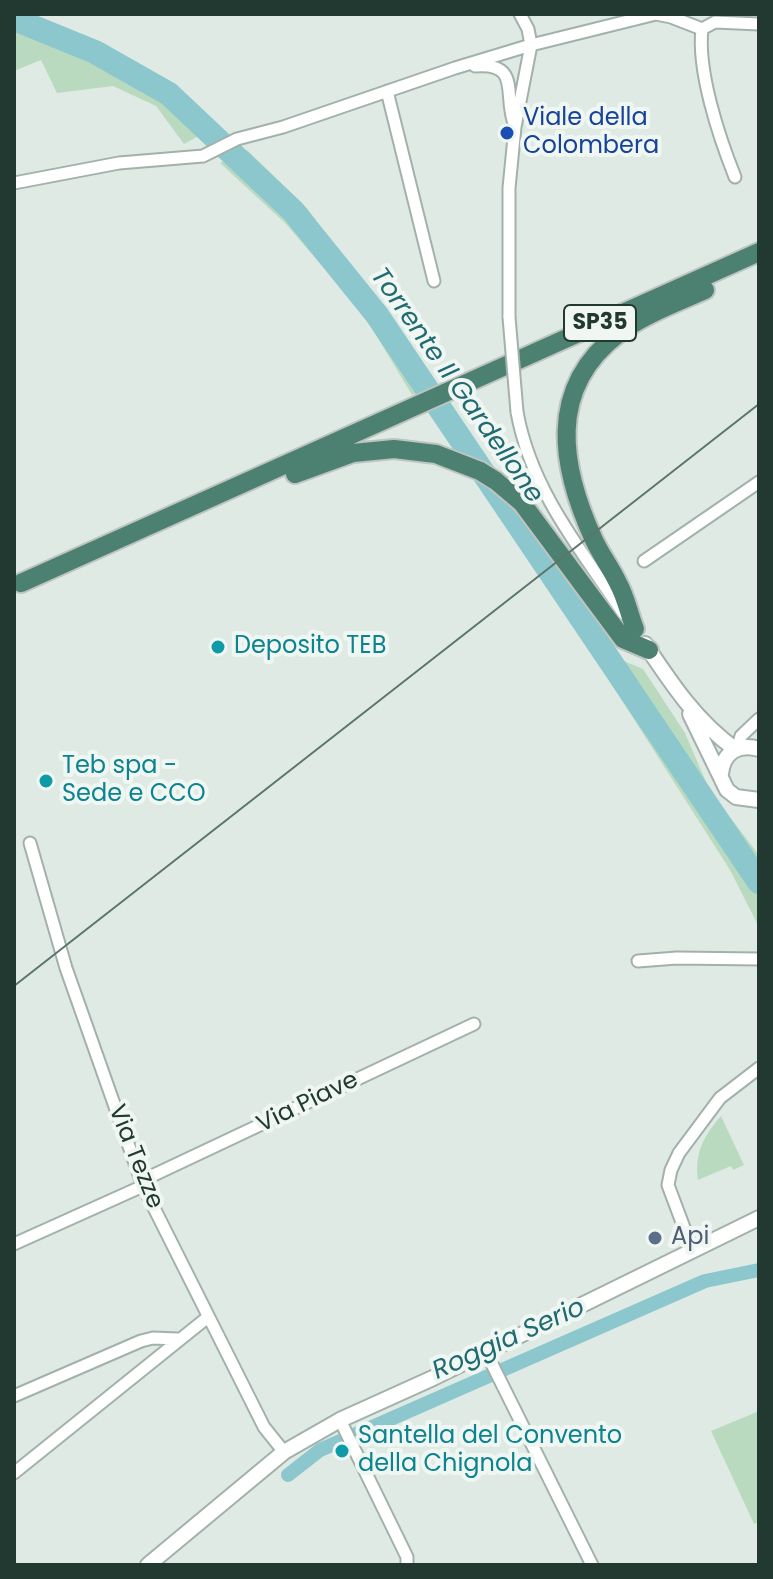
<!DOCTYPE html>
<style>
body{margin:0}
#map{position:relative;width:773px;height:1579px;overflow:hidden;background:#e0eae5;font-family:Poppins,sans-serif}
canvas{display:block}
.frame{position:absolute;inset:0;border:16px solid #223931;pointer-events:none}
</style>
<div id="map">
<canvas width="773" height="1579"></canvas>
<div class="frame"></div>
</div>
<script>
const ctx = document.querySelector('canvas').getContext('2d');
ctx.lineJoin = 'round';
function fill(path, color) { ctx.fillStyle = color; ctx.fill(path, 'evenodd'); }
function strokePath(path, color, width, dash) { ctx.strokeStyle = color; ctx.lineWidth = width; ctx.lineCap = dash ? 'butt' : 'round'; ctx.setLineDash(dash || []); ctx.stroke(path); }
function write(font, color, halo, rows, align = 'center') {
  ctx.font = font + ' Poppins,sans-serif'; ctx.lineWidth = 8; ctx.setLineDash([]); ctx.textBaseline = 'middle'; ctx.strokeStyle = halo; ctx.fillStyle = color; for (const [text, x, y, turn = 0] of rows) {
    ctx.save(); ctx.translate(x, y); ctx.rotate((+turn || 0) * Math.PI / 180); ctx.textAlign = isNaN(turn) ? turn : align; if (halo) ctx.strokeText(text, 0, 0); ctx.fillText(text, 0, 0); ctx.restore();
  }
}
fill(new Path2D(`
 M14 14H22L155 80 215 127 184 144 156 106 113 86 57 93 41 60 14 71Z
 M247 150 307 208 433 384 412 395 362 312 285 223 220 163Z
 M559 574 619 659 643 669 685 733 710 791 759 855V927L730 870 547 583Z
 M721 1116 744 1165 733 1170 731 1166 698 1180C694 1154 704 1135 721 1116Z
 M759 1411V1522L754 1524 711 1431Z`), '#badac0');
strokePath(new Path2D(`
 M288 1475 320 1450 705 1281 759 1270`), '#8bc7cc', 14);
strokePath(new Path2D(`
 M14 19 95 52 169 94 293 211 377 315 759 882`), '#8bc7cc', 24);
const minor = new Path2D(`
 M702 29C697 71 719 137 735 177
 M475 66C523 62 502 97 515 126
 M387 91 434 281
 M14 183 119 163 203 156 237 139 283 127 455 68 531 45 656 14 671 17 702 29 715 22 759 24
 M509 317V188L515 127 531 45 528 29 520 14
 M517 412C531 490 581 550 624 614
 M644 561 759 482
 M738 747 741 736 759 719
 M30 843 66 968 143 1186 264 1427 284 1452
 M638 961 677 958 759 959
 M141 1181 474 1024
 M14 1244 143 1186
 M692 1249 668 1185 671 1170 679 1153 720 1098 759 1068
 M486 1352 592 1565
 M14 1396 141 1341 153 1338 178 1339
 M340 1420 407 1557V1565
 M14 1473 208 1317`);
const tertiary = new Path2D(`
 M645 644C671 683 696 721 735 749
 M690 714 727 790 736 797 759 800
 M721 774C723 752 739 743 759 749
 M148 1565 284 1452 340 1420 433 1378 759 1218`);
const trunk = new Path2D(`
 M295 474 353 453 394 449 436 454 480 471 496 481 522 503 623 639 649 650
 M21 583 759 252
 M635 629C629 614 626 597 618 583 611 568 601 555 594 540 561 468 546 389 618 334 643 315 676 303 705 290`);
strokePath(minor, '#a3b1ab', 15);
strokePath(tertiary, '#a3b1ab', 18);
strokePath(trunk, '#bdc4c1', 22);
strokePath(minor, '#fff', 11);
strokePath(tertiary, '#fff', 14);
strokePath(trunk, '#4c8070', 18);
strokePath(new Path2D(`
 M14 986 759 404`), '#5c756c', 2);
const minorBridge = new Path2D(`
 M509 317 517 412`);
strokePath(minorBridge, '#a3b1ab', 15, []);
strokePath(minorBridge, '#fff', 11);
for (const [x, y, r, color] of [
 [507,133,8,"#1a4fb4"],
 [218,647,8,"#0f9aa8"],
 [46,781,8,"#0f9aa8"],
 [655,1238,8,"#5c6f8a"],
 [342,1451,8,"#0f9aa8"]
]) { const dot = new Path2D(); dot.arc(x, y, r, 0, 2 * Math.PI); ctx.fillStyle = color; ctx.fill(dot); strokePath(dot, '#f0f7f3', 3); }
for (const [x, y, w] of [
 [600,323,72]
]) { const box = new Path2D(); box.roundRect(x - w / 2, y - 18, w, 36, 6); ctx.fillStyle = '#f0f7f3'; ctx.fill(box); strokePath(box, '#223931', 2); }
write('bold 22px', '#223931', null, [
 ["SP35",600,323]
]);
write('24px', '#164399', '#f0f7f3', [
 ["Viale della",523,119],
 ["Colombera",523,147]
], 'left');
write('24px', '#0d838f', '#f0f7f3', [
 ["Deposito TEB",234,647],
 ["Teb spa -",62,767],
 ["Sede e CCO",62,795],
 ["Santella del Convento",358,1437],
 ["della Chignola",358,1465]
], 'left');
write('24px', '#223931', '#f0f7f3', [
 ["Via Piave",308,1103,-26],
 ["Via Tezze",135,1157,68]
]);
write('24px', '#4e5e75', '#f0f7f3', [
 ["Api",671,1238]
], 'left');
write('italic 26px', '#206a71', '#f0f7f3', [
 ["Torrente Il Gardellone",456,386,55],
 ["Roggia Serio",509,1340,-24]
]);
</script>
